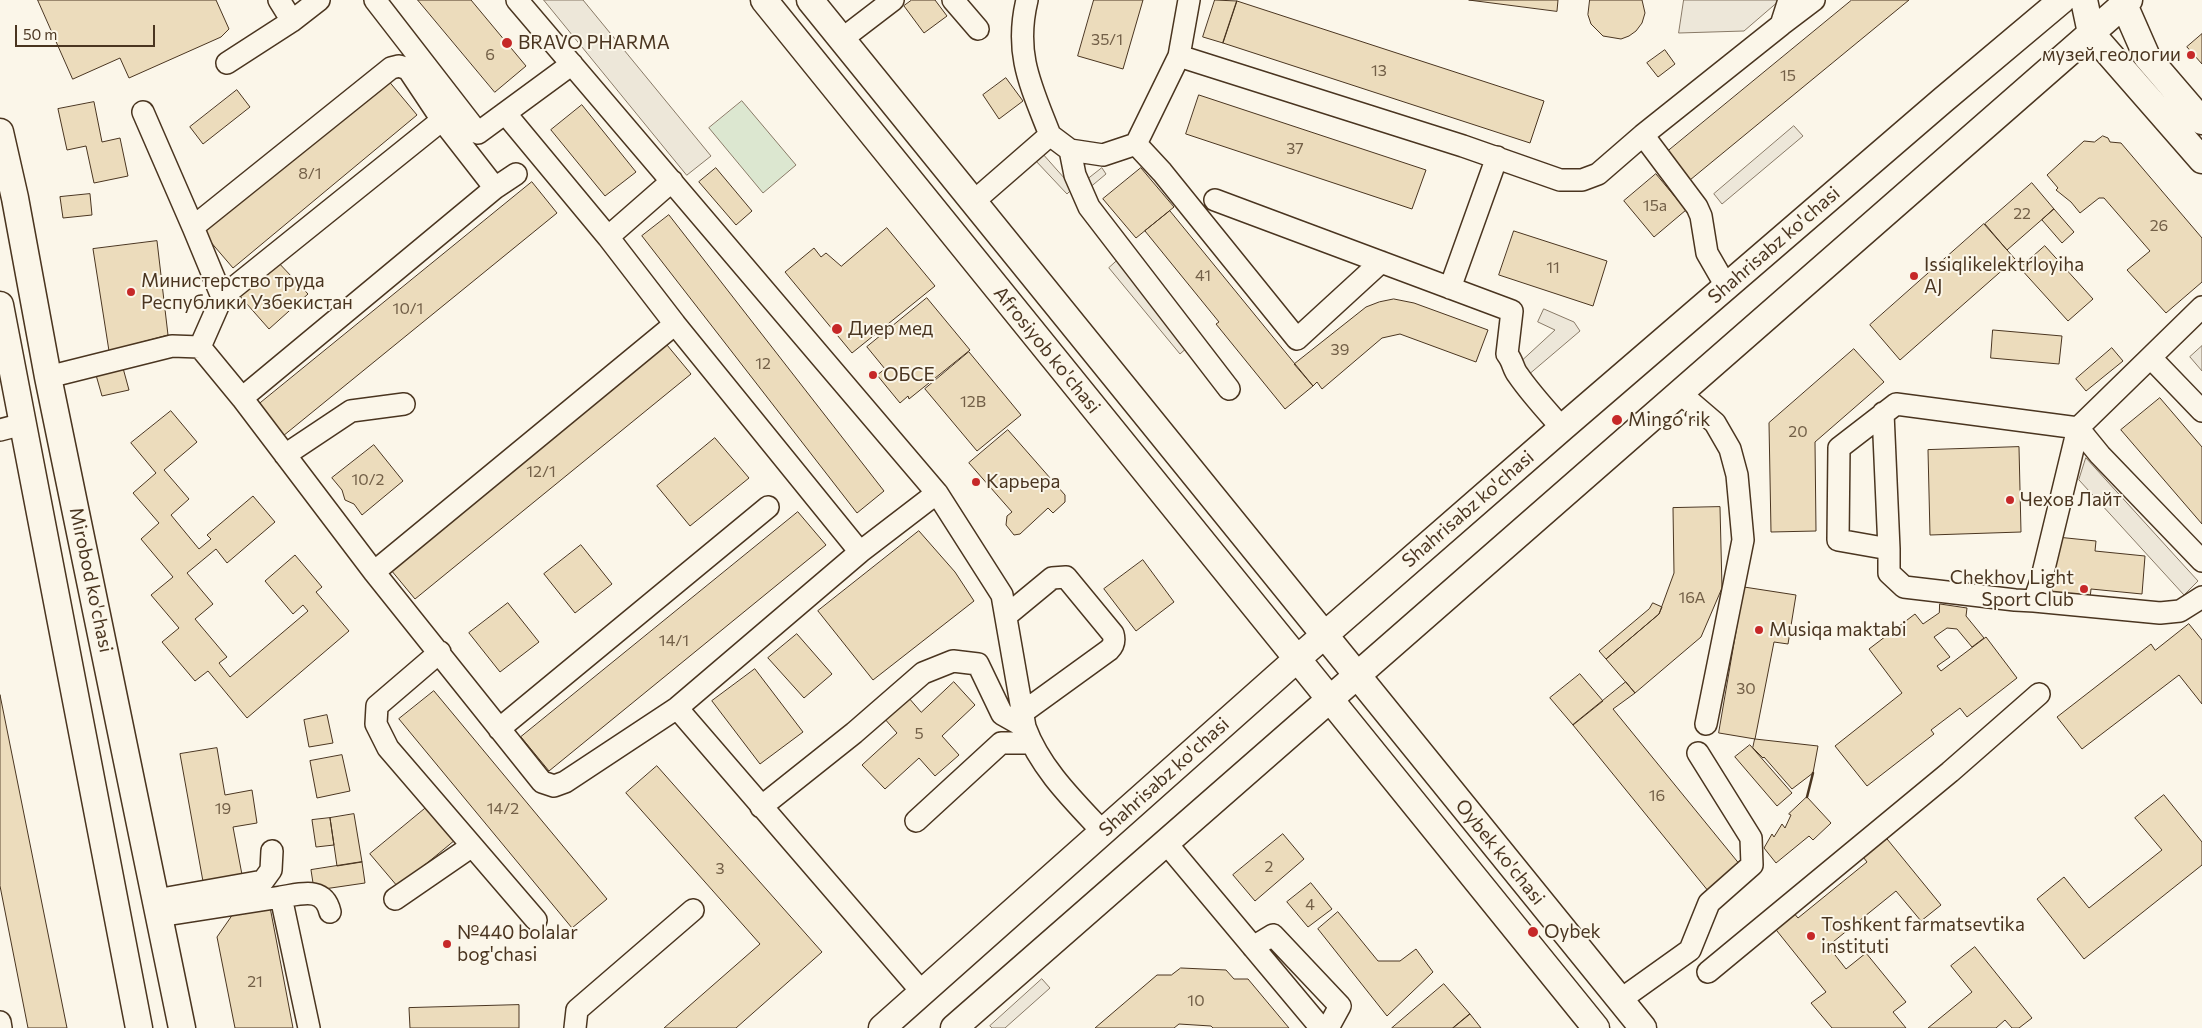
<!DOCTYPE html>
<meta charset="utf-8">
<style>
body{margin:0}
#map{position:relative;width:2202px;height:1028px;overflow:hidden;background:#fbf6e9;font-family:Commissioner,sans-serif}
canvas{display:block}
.scale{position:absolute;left:15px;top:25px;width:140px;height:22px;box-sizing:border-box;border:2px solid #4a3520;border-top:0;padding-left:6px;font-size:15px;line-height:18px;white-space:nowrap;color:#4a3520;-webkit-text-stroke:4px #fbf6e9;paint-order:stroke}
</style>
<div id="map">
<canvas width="2202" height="1028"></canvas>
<div class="scale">50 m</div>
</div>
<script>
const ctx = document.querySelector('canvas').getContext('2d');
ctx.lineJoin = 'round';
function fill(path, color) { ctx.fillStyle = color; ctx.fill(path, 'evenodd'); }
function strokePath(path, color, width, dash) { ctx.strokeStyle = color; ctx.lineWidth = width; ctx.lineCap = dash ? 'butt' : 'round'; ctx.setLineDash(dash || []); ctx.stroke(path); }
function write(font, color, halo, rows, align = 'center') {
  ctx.font = font + ' Commissioner,sans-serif'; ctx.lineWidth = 4; ctx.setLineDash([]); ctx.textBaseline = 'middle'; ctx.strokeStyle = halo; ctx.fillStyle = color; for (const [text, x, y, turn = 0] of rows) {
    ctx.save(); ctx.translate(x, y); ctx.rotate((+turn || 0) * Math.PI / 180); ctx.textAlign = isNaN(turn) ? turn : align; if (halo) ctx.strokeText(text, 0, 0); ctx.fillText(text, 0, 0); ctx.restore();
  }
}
const green = new Path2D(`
 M742 101 796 165 763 193 709 128Z`);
fill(green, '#dce7d0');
strokePath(green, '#887966', 1);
const parking = new Path2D(`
 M544 0H583L711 156 687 175Z
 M1684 0H1780L1744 31 1679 33Z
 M1794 126 1803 136 1722 204 1714 194Z
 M1042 153 1073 188 1067 194 1035 160Z
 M1102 168 1106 174 1088 189 1083 183Z
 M1119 259 1191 344 1180 354 1109 268Z
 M1544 309 1574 322 1580 331 1527 376 1517 365 1555 330 1538 322Z
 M2202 346V371L2190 357Z
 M2086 458 2198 581 2184 595 2079 480Z
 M1042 979 1050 988 1005 1028H992L990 1026Z`);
fill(parking, '#ede7d9');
strokePath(parking, '#887966', 1);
const building = new Path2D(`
 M38 0H216L229 29 221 37 129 78 120 58 73 79Z
 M418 0H471L526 66 495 92Z
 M912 0H935L947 16 924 33 904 6Z
 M1094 0H1143L1123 69 1078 56Z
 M1215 0 1237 1 1223 43 1203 37Z
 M1469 0H1558L1557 11Z
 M1590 0H1642L1645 13 1642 23 1636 31 1629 36 1621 39 1603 36 1591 24 1588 15Z
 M1852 0H1909L1690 180 1667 152Z
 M1237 1 1544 101 1530 143 1223 43Z
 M2202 34V64L2187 47Z
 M1665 50 1675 64 1658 77 1647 63Z
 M1006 78 1023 101 999 119 983 95Z
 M387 79 417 115 233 268 203 233Z
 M237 90 250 107 203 144 190 127Z
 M1199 95 1426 170 1412 209 1186 134Z
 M94 102 102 142 120 138 128 176 94 183 86 146 67 150 58 109Z
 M582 105 636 172 605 196 551 130Z
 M2103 136 2108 138 2110 142 2121 143 2202 238V282L2166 313 2127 270 2150 251 2104 198H2099L2080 213 2071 202 2056 190 2058 188 2047 175 2084 141 2094 142Z
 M716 168 752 211 736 225 699 182Z
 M1141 168 1174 207 1136 238 1103 199Z
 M1656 174 1686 210 1654 237 1624 201Z
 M532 182 557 213 283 436 258 405Z
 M2032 183 2054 209 2007 250 1985 224Z
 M90 194 92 215 63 218 60 197Z
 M2054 209 2074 232 2062 243 2042 220Z
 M1170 211 1313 386 1285 409 1216 324 1219 322 1145 231Z
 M669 215 884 491 857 513 642 236Z
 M1984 224 2015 259 1900 360 1870 325Z
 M887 228 935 286 852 353 785 272 814 248 821 257 826 253 841 266Z
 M1514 231 1607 261 1593 306 1499 275Z
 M157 241 168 335 109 351 93 249Z
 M2045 246 2093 299 2068 321 2020 268Z
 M276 260 308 294 269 329 239 295Z
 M927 298 970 350 909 399 908 396 900 403 877 375 885 369 867 347Z
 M1394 299 1414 303 1488 330 1476 362 1400 334 1382 338 1322 389 1317 382 1313 386 1294 364 1366 307 1379 302Z
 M1993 330 2062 336 2059 364 1991 358Z
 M667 345 691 374 415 599 391 570Z
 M2112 348 2123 361 2086 391 2076 379Z
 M1854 349 1884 382 1815 442 1816 531 1771 532 1769 423Z
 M969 352 1021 415 977 451 925 389Z
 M123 368 129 390 102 396 96 375Z
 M2160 398 2202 447V524L2121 430Z
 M171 411 197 442 164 470 189 499 171 515 199 549 211 539 207 535 253 496 275 522 227 563 216 549 187 573 213 604 195 619 227 657 219 663 230 677 308 611 303 605 293 614 265 581 295 555 322 587 316 592 349 631 247 718 208 671 195 681 162 642 179 628 151 595 173 577 141 539 159 523 133 493 156 473 131 443Z
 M1008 430 1065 495V502L1053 513 1048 508 1020 534 1014 535 1006 525 1007 516 1012 512 969 463Z
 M715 438 749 478 690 526 657 486Z
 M374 445 403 481 362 515 354 504 345 500 342 490 332 478Z
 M2019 447 2021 532 1930 535 1928 450Z
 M1720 507 1722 588 1701 637 1635 693 1606 659 1659 614 1674 573 1673 508Z
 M798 512 826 545 549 771 521 737Z
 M919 531 955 572 974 601 873 680 818 611Z
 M2057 537 2096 541 2095 551 2145 556 2142 594 2091 589 2090 599 2052 596Z
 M581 545 612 584 575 613 544 574Z
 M1143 560 1174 602 1136 631 1104 589Z
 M1744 587 1796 595 1788 644 1774 642 1755 739 1719 733Z
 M508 603 539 642 500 672 469 633Z
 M1653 603 1662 607 1659 614 1606 659 1599 651 1649 609Z
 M1940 604 1967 608 1966 616 1984 638 1972 647 1957 629 1947 628 1934 637 1950 657 1937 666 1941 671 1986 637 2017 678 1967 717 1960 708 1931 730 1934 734 1867 786 1835 746 1902 693 1869 649 1915 614 1923 624 1939 613Z
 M2189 624 2202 640V704L2179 675 2082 749 2057 717 2151 644 2155 650Z
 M797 634 832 674 804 698 768 658Z
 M755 669 803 732 760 764 712 701Z
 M1580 674 1603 701 1573 725 1550 698Z
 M954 682 975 705 942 736 959 755 935 776 919 758 885 789 862 765 897 733 884 718 908 697 921 712Z
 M1626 682 1635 693 1613 709 1741 866 1709 892 1573 725Z
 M434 691 607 899 572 928 399 719Z
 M0 695 67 1028H28L0 886Z
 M327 715 333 743 309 747 304 720Z
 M1755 739 1818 746 1813 773 1792 789 1764 757 1763 758 1753 748Z
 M1750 745 1792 793 1777 806 1735 757Z
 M217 748 225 795 252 790 257 823 233 827 243 880 204 887 180 754Z
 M342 755 350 791 317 798 310 761Z
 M657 766 822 952 736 1028H664L760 944 626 793Z
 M2164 795 2202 842V865L2084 959 2037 899 2064 877 2089 908 2162 850 2135 818Z
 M1807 797 1831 823 1813 840 1809 836 1776 863 1764 848 1772 834 1774 837 1782 824 1785 828 1791 815 1789 814Z
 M427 807 455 840 398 887 370 854Z
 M354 814 362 862 337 866 330 818Z
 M330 818 334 845 316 847 312 820Z
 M1283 834 1304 859 1255 901 1233 875Z
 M1883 834 1941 905 1921 921 1896 891 1828 946 1846 969 1866 953 1906 1002 1893 1012 1906 1028H1832L1811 1003 1826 992 1773 926 1792 911 1798 918 1867 862 1860 853Z
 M362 862 365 883 324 889 313 883 311 870Z
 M1311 883 1332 909 1308 927 1287 902Z
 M270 907 293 1028H235L217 937 233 914Z
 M1338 912 1378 961H1400L1416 949 1433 972 1387 1016 1318 929Z
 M1975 947 2032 1018 2019 1028H2012L2005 1020 1996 1028H1928L1972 992 1951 966Z
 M1181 968 1226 970 1234 979H1248L1289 1028H1213L1211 1026 1179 1024 1174 1028H1095L1157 975H1171Z
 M1444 984 1470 1014 1453 1028H1392Z
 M519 1005V1028H410L409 1008Z
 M1470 1014 1481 1028H1453Z`);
fill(building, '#ecdcbc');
strokePath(building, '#4a3520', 1);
const minor = new Path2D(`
 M279 0 292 21
 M375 0 478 133 572 64
 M517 0 937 493 1002 595 1025 727C1040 768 1073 800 1103 832
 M953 0 978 29
 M1027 0C1014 54 1031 86 1050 135
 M1781 25 1814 0
 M842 39 893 0
 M1179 56 1463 146 1560 180H1582L1598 174 1643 135
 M227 63 292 21 319 0
 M143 112 193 227
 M505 113 608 237
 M442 120 495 188
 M1136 144 1162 172 1297 339 1381 262
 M1070 150 1075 175 1089 207 1229 389
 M516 174 495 188 242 398 374 572 542 782 554 786 565 782 677 708 860 552 937 493
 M672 181 608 237 675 324 860 552
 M1215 200 1512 311 1507 354C1513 361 1513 369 1518 375 1531 394 1547 411 1562 428
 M973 202 1050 135 1070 150 1103 155 1136 144 1179 56 1189 0
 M1726 286 1707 253 1701 216 1697 207 1643 135 1781 25 1789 0
 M1450 288 1497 157
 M200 347 222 297 442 120 408 69 399 66 391 68 193 227 222 297
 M2151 358 2202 411
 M48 377 172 346 200 347 242 398
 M1680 393 1715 423 1730 449 1737 475 1743 540 1706 724
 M1883 413 1889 549 1838 540 1839 448 1896 404 2078 428 2202 307
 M0 430 23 424
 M285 455 351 411 404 404
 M1889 549V573L1904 587 2015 600 2034 601 2041 581 2078 428 2100 455 2202 561
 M374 572 675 324
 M2034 601 2160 613 2180 611 2202 597
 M1006 616 1052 578 1066 577 1113 634C1115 641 1114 645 1109 650L1022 713
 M440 652 377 706 376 724 388 748 536 920
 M677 708 922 992
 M499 729 768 507
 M761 807 854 733 923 673 953 661 978 664 1002 714 1025 727
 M916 821 1001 743H1031
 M1166 843 1321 1028
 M281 897C301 894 324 886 330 912
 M395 899 472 846
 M156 900 263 881 271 870 272 851
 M159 916 281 897 309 1028
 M1253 947 1273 935 1340 1006 1328 1028
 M1708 972 1950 772 2039 694
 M1620 1000 1690 950 1709 903 1752 865 1751 838 1698 753
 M0 1022 1 1028
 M575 1028 577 1010 693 910`);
const major = new Path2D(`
 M764 0 1596 1028
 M810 0 1643 1028
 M2084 0 2091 33 2202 160
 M2122 0 2147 57 2202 121
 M0 132 15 198 48 377 182 1028
 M0 305 139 1028
 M882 1028 1297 659 1562 428 1943 100 2062 0
 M954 1028 2129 0`);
strokePath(minor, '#4a3520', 24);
strokePath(major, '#4a3520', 29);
strokePath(minor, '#fbf6e9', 21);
strokePath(major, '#fbf6e9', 26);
strokePath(new Path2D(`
 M1807 797 1813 773`), '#4a3520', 2.5);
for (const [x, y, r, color] of [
 [507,43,6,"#c62828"],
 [2191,55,5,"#c62828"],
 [1914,276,5,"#c62828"],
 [131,292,5,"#c62828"],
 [837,329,6,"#c62828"],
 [873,375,5,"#c62828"],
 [1617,420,6,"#c62828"],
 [976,482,5,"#c62828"],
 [2010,500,5,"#c62828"],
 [2084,589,5,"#c62828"],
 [1759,630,5,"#c62828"],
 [1533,932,6,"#c62828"],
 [1811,936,5,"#c62828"],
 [447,944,5,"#c62828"]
]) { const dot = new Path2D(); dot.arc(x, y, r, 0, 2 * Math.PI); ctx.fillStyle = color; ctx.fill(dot); strokePath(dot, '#fbf6e9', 2); }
write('16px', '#725f47', null, [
 ["35/1",1107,40],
 ["6",490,55],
 ["13",1379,71],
 ["15",1788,76],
 ["37",1295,149],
 ["8/1",310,174],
 ["15a",1655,206],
 ["22",2022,214],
 ["26",2159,226],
 ["11",1553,268],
 ["41",1203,276],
 ["10/1",408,309],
 ["39",1340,350],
 ["12",763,364],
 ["12B",973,402],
 ["20",1798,432],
 ["12/1",541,472],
 ["10/2",368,480],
 ["16A",1692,598],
 ["14/1",674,641],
 ["30",1746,689],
 ["5",919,734],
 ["16",1657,796],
 ["19",223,809],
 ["14/2",503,809],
 ["2",1269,867],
 ["3",720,869],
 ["4",1310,905],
 ["21",255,982],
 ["10",1196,1001]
]);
write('19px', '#4a3520', '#fbf6e9', [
 ["BRAVO PHARMA",518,43],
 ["музей геологии",2181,55,"right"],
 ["Issiqlikelektrloyiha",1924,265],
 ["AJ",1924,287],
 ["Министерство труда",141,281],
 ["Республики Узбекистан",141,303],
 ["Диер мед",848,329],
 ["ОБСЕ",883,375],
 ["Mingoʻrik",1628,420],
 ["Карьера",986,482],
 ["Чехов Лайт",2020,500],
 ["Chekhov Light",2074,578,"right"],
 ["Sport Club",2074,600,"right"],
 ["Musiqa maktabi",1769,630],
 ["Toshkent farmatsevtika",1821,925],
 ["instituti",1821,947],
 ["Oybek",1544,932],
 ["№440 bolalar",457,933],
 ["bog'chasi",457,955]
], 'left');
write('19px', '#4a3520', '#fbf6e9', [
 ["Shahrisabz ko'chasi",1774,245,-41],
 ["Afrosiyob ko'chasi",1047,350,51],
 ["Shahrisabz ko'chasi",1468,509,-41],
 ["Mirobod ko'chasi",91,580,78],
 ["Shahrisabz ko'chasi",1164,777,-42],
 ["Oybek ko'chasi",1500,852,51]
]);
</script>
